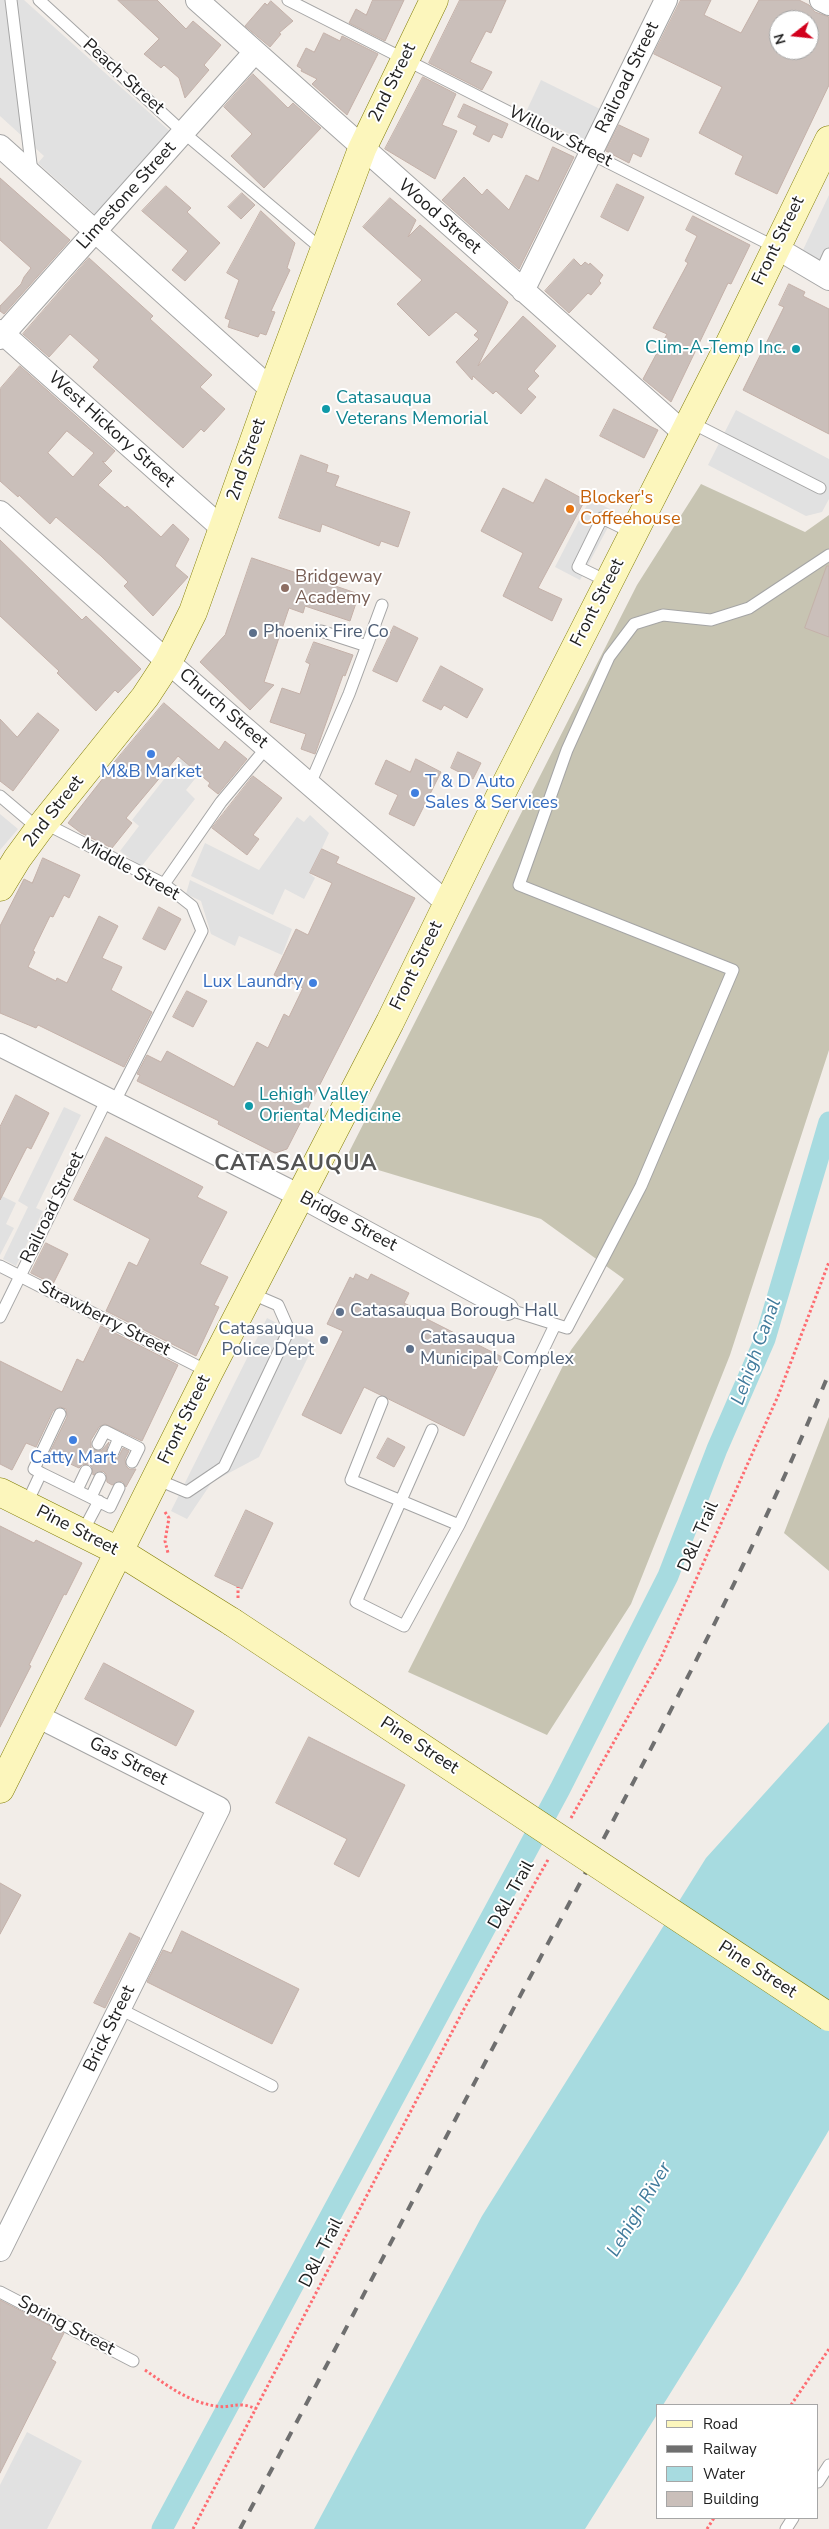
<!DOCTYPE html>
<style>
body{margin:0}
#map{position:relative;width:829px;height:2529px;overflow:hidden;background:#f2ede8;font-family:"Nunito Sans",sans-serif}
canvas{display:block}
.legend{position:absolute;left:656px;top:2404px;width:162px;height:115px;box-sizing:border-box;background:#fff;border:1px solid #a6a6a6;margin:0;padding:6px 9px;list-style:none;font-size:15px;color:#212121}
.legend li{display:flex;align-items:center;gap:10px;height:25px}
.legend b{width:25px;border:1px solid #a6a6a6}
.north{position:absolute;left:769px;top:10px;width:50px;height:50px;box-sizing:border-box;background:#fff;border:1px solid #a6a6a6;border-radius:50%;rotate:254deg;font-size:14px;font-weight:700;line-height:20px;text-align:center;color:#212121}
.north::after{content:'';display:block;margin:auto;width:18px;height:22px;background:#d2001c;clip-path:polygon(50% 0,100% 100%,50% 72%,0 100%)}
</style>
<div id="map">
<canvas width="829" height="2529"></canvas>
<ul class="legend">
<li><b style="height:6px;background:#fcf6bc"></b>Road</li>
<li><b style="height:6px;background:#6f6f6f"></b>Railway</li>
<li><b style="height:14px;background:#a7dbe0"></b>Water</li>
<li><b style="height:14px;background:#cabfba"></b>Building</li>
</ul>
<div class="north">N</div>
</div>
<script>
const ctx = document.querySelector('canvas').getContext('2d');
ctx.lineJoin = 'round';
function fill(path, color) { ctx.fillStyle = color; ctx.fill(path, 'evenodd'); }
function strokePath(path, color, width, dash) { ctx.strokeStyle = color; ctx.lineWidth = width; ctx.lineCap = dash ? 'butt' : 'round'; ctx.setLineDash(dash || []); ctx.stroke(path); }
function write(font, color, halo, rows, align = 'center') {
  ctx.font = font + ' "Nunito Sans",sans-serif'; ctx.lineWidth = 4; ctx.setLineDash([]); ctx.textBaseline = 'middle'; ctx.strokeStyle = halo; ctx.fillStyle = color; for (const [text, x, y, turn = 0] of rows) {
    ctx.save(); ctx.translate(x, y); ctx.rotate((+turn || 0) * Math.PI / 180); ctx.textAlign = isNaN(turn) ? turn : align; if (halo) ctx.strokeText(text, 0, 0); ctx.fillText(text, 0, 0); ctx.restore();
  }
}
fill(new Path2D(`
 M701 484 805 532 829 515V1050L730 1355 631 1604 547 1735 408 1672 571 1350 624 1279 541 1219 345 1160 637 585Z
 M829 1417V1571L784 1533Z`), '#c7c4b2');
fill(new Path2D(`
 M0 0H24L173 134 98 217 38 163 44 156 0 116Z
 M541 80 604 111 588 143 526 112Z
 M829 195V265L802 252Z
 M736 410 829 459V499L822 512 806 516 708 465Z
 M590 499 616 512 580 580 555 567Z
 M198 736 214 748 195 772 198 775 186 790 195 799 141 867 120 851 139 826 132 820Z
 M0 814 18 829 0 850Z
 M310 815 329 833 310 874 315 878 304 899 285 889 273 915 191 876 205 843 259 870 297 817 304 822Z
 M190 880 292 929 282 955 239 936 235 946 211 934 201 901 186 894Z
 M64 1107 81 1115 36 1208 43 1211 16 1266 3 1259 28 1207 18 1201Z
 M0 1195 16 1203 6 1224 14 1228 0 1255Z
 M267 1318 315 1343 259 1457 212 1482 187 1519 171 1511Z
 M27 2432 82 2461 47 2529H0V2485Z`), '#e1e1e1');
fill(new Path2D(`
 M829 1722V2130L739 2283 663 2405H658V2413L585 2529H314L482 2216 706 1858Z`), '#a7dbe0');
strokePath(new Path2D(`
 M162 2529 560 1789 668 1576 717 1449 765 1339 829 1122`), '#a7dbe0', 21);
const building = new Path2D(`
 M118 0H157L186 29 193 21 221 45 204 65 209 70 185 98 179 78 164 65 161 68 144 54 159 39Z
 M373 0H404L385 41 349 23 356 9 366 15Z
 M460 0H506L491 33 486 31 470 62 492 72 482 90 429 63Z
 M681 0H711L704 15 741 33 759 0H799L809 5 815 12 829 17V85L777 194 735 174 743 156 699 133 722 87 654 54ZM779 20H809V50H779Z
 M271 1 293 21 279 33 281 34 270 47 245 26 265 3 267 5Z
 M324 33 340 41 342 36 378 54 347 115 312 84 317 79 301 71 302 69 297 66 306 48 314 52Z
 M253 74 288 108 293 103 321 128 264 188 231 156 252 134 224 107Z
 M423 77 456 94 442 125 457 131 435 179 385 149Z
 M464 104 508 124 502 138 493 134 489 142 473 134 477 126 458 117Z
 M619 125 649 139 641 157 633 153 629 163 606 151Z
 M553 147 574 157 519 269 442 200 464 177 482 195 487 189 509 210 526 175 538 181Z
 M0 178 70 240 4 314 0 311V306L21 284 24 277 31 268 0 240Z
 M617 184 644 197 628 231 601 217Z
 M166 186 191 208 187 212 220 243 185 281 172 270 188 251 142 211Z
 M242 193 255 205 241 219 228 207Z
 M390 198 416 220 408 237 420 225 508 302 478 366 523 316 556 346 534 371 539 376 527 389 536 397 521 414 496 391 493 394 473 376 472 380 456 362 479 339 474 335 478 331 456 312 429 336 397 304 422 280 363 227Z
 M261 211 295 243 287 268 290 270 271 311 275 312 266 335 260 333 258 337 228 327 230 320 225 318 239 280 227 273Z
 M693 216 750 245 731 284 728 283 671 402 643 379 667 334 653 328 688 263 685 261 697 236 686 230Z
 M89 258 153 316 150 319 212 375 200 387 225 409 204 432 201 429 183 448 93 367 99 360 70 334 49 357 23 334Z
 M574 259 581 266 585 262 589 265 590 263 603 275 599 281 601 283 591 295 588 293 569 313 545 291Z
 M789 284 805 292 803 296 829 309V434L743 390 784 307 779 305Z
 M20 366 115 451 105 462 102 461 112 471 98 485 125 508 127 506 161 537 173 524 189 539 175 566 188 577 153 616 124 586 128 582 101 556 56 517 50 524 19 495 18 497 0 481V389ZM67 431 94 453 73 477 48 453Z
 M614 409 658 430 644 458 600 436Z
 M301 455 328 465 326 472 339 476 335 486 410 512 398 547 381 541 379 546 322 524 320 532 279 518Z
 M546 479 585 500 538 588 562 599 552 621 503 596 523 553 481 531 503 488 533 503Z
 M0 540 82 620 86 616 141 669 118 693 115 690 96 711 57 673 59 671 0 616Z
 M252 558 359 594 350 621 305 606 303 613 289 608 264 682 274 685 250 710 200 662 225 635Z
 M827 566H829V637L805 628Z
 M394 626 418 638 397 682 373 671Z
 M314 642 353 655 345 676 343 675 315 754 301 749 306 734 270 722 282 688 300 694 310 664 306 662Z
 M441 666 483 689 467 718 444 705 441 710 423 701Z
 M164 703 219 750 225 741 247 759 218 794 208 786 210 783 178 756 126 818 132 823 112 848 81 833 68 823 104 777 103 776Z
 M38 713 59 730 13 791 0 781V719L17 737Z
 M458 752 481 763 473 779 451 768Z
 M416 759 441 772 414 826 389 814 398 795 375 784 386 760 410 772Z
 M253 776 282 798 253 835 259 839 247 855 212 828Z
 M322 849 339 857 336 863 415 898 287 1149 275 1153 218 1124 219 1121 137 1081 140 1075 137 1074 147 1055 161 1062 167 1051 234 1087 257 1042 268 1048 284 1014 289 1017 303 988 274 975 296 929 308 935 332 883 310 873Z
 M43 858 80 875 69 898 64 895 53 917 50 916 33 951 35 952 28 967 56 981 57 978 67 983 99 916 118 926 102 958 122 967 111 990 152 1012 124 1067 38 1025 36 1028 0 1013V926L24 879 32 883Z
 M159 907 181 919 165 950 143 939Z
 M187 991 207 1001 193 1027 173 1017Z
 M16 1095 49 1113 31 1149 27 1147 0 1200V1127Z
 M106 1137 203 1187 197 1197 227 1212 200 1264 228 1277 214 1305 219 1307 196 1356 106 1311 129 1262 137 1266 150 1239 74 1200Z
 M46 1243 68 1254 53 1284 31 1273Z
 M356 1274 368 1280 371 1274 409 1293 404 1303 414 1308 413 1312 502 1357 464 1436 364 1387 341 1434 302 1415 343 1331 327 1324 350 1277 353 1279Z
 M101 1326 178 1365 142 1441 105 1424 99 1427 91 1440V1448L98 1451 102 1450 109 1442 106 1452 111 1459 118 1458 123 1448 129 1451 125 1459 126 1466 129 1469H136L126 1487 122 1481 112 1485 107 1482 106 1474 103 1471 93 1475 92 1467 89 1464 82 1465 79 1468 49 1454 67 1417 66 1409 60 1407 53 1411 36 1447 26 1443 12 1470 0 1464V1361L62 1392 77 1359 83 1362Z
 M388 1438 405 1447 394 1467 377 1458Z
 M246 1510 273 1523 242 1589 215 1576Z
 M0 1526 34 1543 36 1540 82 1563 66 1595 64 1594 29 1665 31 1666 0 1727Z
 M104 1663 194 1711 176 1746 85 1699Z
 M309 1737 405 1785 359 1877 334 1864 347 1839 276 1803Z
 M0 1883 21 1895 0 1934Z
 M182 1931 299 1989 272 2044 147 1982 163 1950 171 1953Z
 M130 1933 140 1938 105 2008 94 2003Z
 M0 2300 64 2333 51 2359 56 2362 0 2473Z`);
fill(building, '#cabfba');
strokePath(building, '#c4b1a9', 1);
const service = new Path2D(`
 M11 0 32 172
 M39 0 184 133 323 250
 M288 0 775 247
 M820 274 829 254
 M690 422 820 488
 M609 582 578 567 602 518 633 533
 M321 631 367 646
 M310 784 349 694 382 605
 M0 796 39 829
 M44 823 164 884 192 906 202 931 114 1103
 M164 884 221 802 267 747
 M0 1266 209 1372
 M507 1309 567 1328 641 1186 733 970 519 885 567 750 609 657 634 624 663 615 711 620 749 608 829 555
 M0 1317 107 1099
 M382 1402 351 1480 459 1525
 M432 1430 356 1602 404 1626 459 1525 555 1325
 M98 1444 105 1431 139 1448 132 1462
 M113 1452 119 1438
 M41 1473 34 1469 60 1414
 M156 1479 187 1492 224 1467 289 1330 278 1305 250 1293
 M77 1490 86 1471
 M91 1497 100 1478
 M26 1505 41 1473 110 1507 119 1488
 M82 1533 99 1501
 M120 2009 272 2086
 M0 2292 133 2361
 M818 2482 829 2465
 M786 2529 793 2518`);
const minor = new Path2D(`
 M197 0 684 433
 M821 0 829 4
 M0 146 272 390
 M775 247 829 279
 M523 291 666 0
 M0 331 223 529
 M0 338 254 53
 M0 512 168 662 448 904
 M0 1045 300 1196 507 1309
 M0 2250 219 1808 37 1716`);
const secondary = new Path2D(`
 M0 887 17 859 39 829 145 697 168 662 193 612 272 390 362 149 434 0
 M0 1492 120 1552 232 1622
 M0 1789 209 1372 390 1022 505 786 725 353 829 140`);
strokePath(service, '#a5a5a5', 13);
strokePath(minor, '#a5a5a5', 24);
strokePath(secondary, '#7f7b02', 29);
strokePath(new Path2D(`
 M165 1512 169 1518 165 1541 168 1553
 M238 1598V1587
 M571 1818 660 1660 778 1396 829 1262
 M145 2370C168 2386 187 2401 215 2406 232 2409 237 2400 256 2409
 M791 2405 829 2349
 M193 2529 464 2009 549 1858
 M707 2529 714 2518`), '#fe6c71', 3, [2.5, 2.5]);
strokePath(service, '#fff', 11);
strokePath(minor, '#fff', 22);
strokePath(secondary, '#fcf6bc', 28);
strokePath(new Path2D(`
 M240 2529C337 2347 432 2163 528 1981 634 1781 743 1582 829 1373`), '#6f6f6f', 4, [10, 10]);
const secondaryBridge = new Path2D(`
 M232 1622 829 2017`);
strokePath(secondaryBridge, '#7f7b02', 29, []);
strokePath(secondaryBridge, '#fcf6bc', 28);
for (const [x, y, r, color] of [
 [796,349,5,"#0f9aa8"],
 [326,409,5,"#0f9aa8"],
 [570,509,5,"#e8710a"],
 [285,588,5,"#8d6e63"],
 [253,633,5,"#5c6f8a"],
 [151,754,5,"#3f7fe0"],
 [415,793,5,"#3f7fe0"],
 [313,983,5,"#3f7fe0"],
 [249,1106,5,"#0f9aa8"],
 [340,1312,5,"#5c6f8a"],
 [324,1340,5,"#5c6f8a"],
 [410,1349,5,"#5c6f8a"],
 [73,1440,5,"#3f7fe0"]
]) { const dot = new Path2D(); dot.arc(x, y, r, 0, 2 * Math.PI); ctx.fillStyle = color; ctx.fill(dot); strokePath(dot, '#fff', 2); }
write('18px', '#212121', '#fff', [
 ["Peach Street",123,77,42],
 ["Railroad Street",628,78,-64],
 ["2nd Street",393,83,-64],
 ["Willow Street",560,137,27],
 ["Limestone Street",127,196,-48],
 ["Wood Street",439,217,41],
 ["Front Street",779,241,-64],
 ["West Hickory Street",111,430,42],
 ["2nd Street",247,460,-71],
 ["Front Street",598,603,-63],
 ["Church Street",223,709,41],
 ["2nd Street",54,812,-52],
 ["Middle Street",130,870,29],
 ["Front Street",417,966,-64],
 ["Railroad Street",53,1208,-64],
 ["Bridge Street",348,1222,28],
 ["Strawberry Street",104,1319,27],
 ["Front Street",185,1420,-64],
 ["Pine Street",77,1531,27],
 ["D&L Trail",699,1537,-66],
 ["Pine Street",419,1746,33],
 ["Gas Street",128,1762,27],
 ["D&L Trail",512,1895,-61],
 ["Pine Street",757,1970,33],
 ["Brick Street",110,2029,-64],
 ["D&L Trail",322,2253,-63],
 ["Spring Street",66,2326,28]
]);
write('18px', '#0d838f', '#fff', [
 ["Clim-A-Temp Inc.",786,349,"right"],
 ["Catasauqua",336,399],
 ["Veterans Memorial",336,420],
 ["Lehigh Valley",259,1096],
 ["Oriental Medicine",259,1117]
], 'left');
write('18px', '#c56008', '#fff', [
 ["Blocker's",580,499],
 ["Coffeehouse",580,520]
], 'left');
write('18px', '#785e54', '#fff', [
 ["Bridgeway",295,578],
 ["Academy",295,599]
], 'left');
write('18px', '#4e5e75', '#fff', [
 ["Phoenix Fire Co",263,633],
 ["Catasauqua Borough Hall",350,1312],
 ["Catasauqua",314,1330,"right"],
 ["Police Dept",314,1351,"right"],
 ["Catasauqua",420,1339],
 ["Municipal Complex",420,1360]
], 'left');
write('18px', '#366cbe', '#fff', [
 ["M&B Market",151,773],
 ["T & D Auto",425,783,"left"],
 ["Sales & Services",425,804,"left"],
 ["Lux Laundry",303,983,"right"],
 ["Catty Mart",73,1459]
]);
write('italic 19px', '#417b9c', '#fff', [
 ["Lehigh Canal",757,1352,-70],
 ["Lehigh River",640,2210,-59]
]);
ctx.letterSpacing = '1px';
write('bold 22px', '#545454', '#fff', [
 ["CATASAUQUA",296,1165]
]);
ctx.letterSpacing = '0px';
</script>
